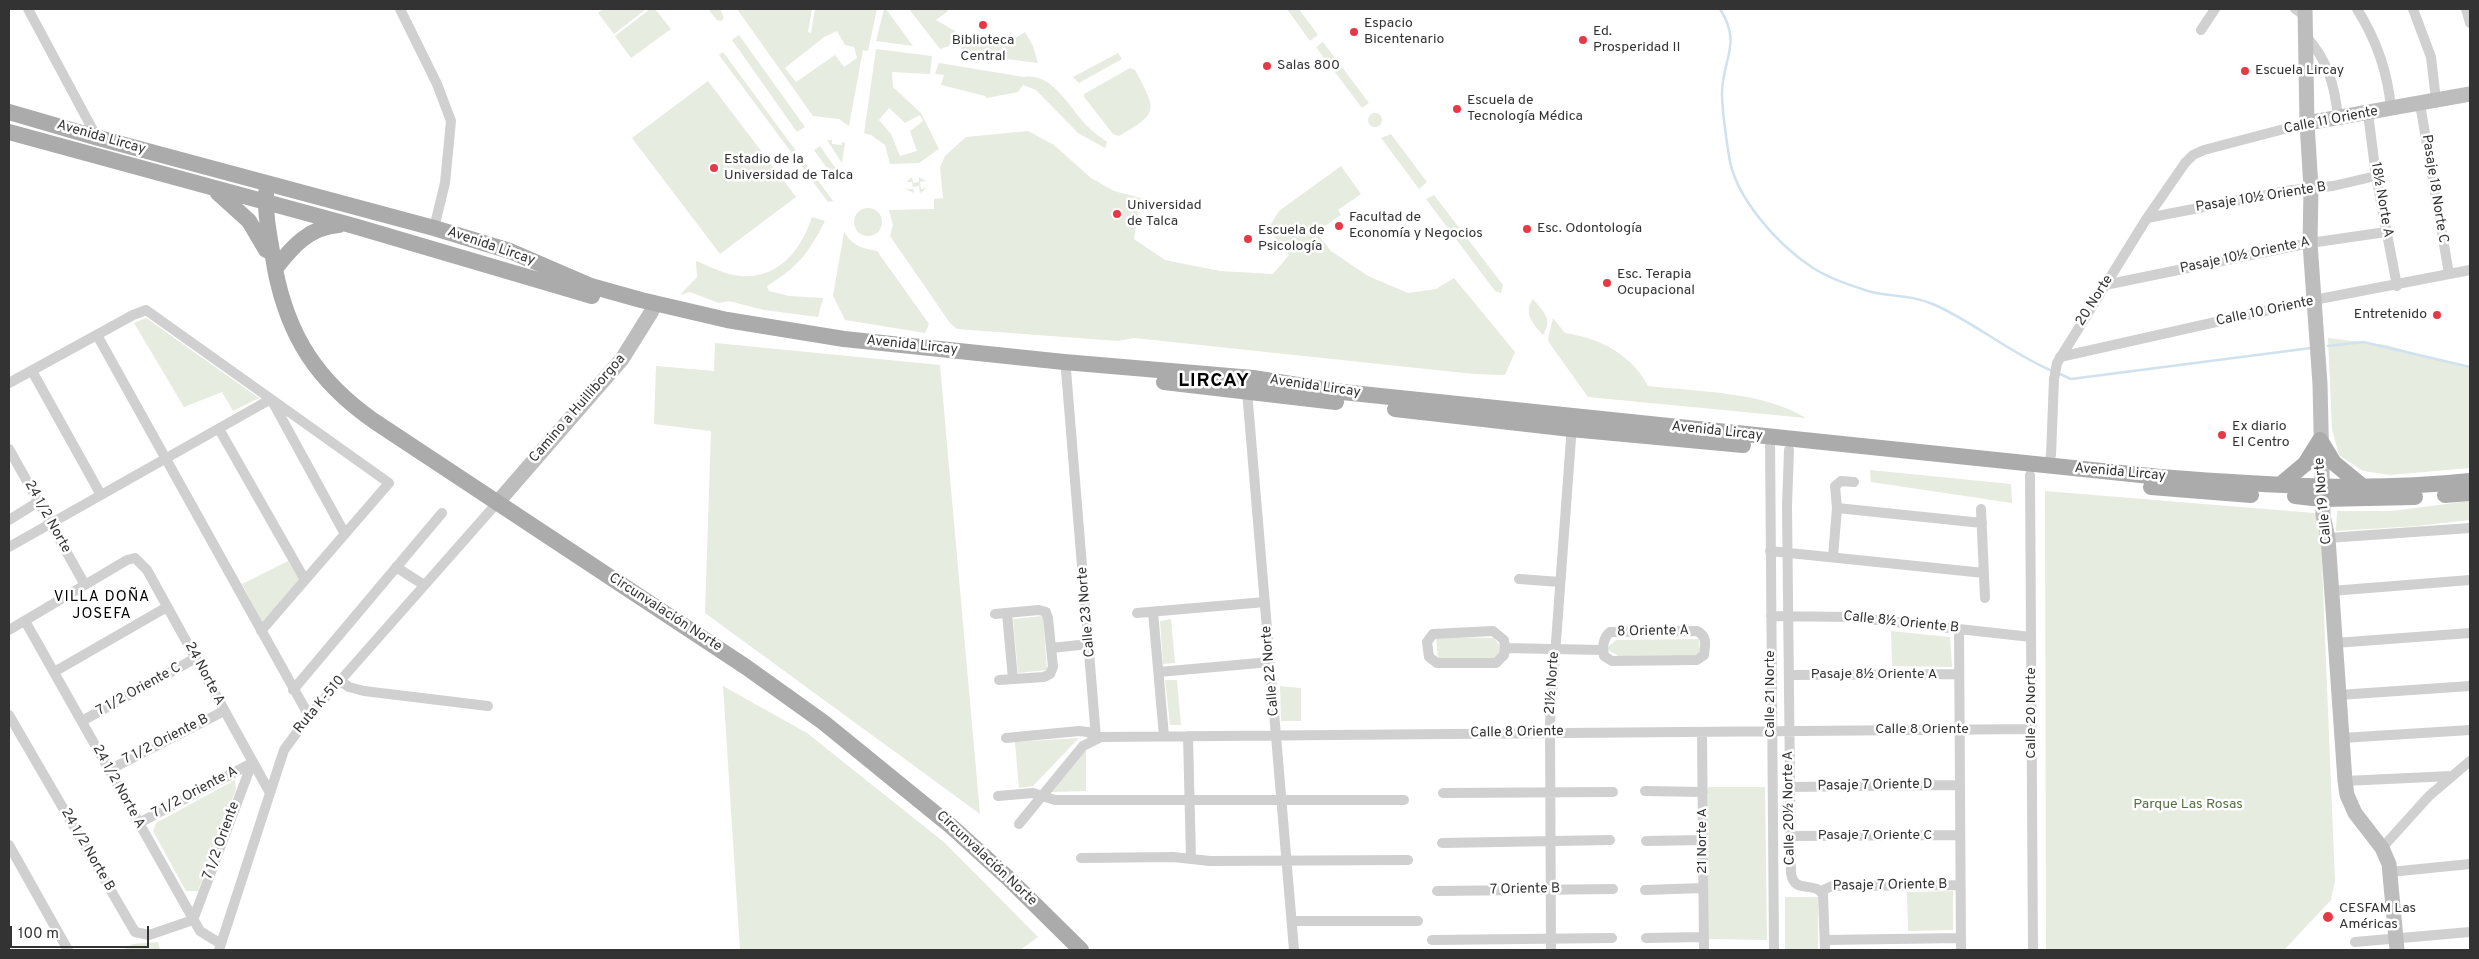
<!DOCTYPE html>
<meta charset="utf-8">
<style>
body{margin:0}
#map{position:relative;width:2479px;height:959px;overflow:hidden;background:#fff;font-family:Overpass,sans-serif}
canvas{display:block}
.frame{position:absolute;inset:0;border:10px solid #333;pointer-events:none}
.scale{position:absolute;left:10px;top:926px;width:139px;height:22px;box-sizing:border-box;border:2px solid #333;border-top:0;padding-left:6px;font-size:15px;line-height:18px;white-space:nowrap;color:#333;-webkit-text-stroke:4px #fff;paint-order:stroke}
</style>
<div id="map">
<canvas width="2479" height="959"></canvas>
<div class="frame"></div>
<div class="scale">100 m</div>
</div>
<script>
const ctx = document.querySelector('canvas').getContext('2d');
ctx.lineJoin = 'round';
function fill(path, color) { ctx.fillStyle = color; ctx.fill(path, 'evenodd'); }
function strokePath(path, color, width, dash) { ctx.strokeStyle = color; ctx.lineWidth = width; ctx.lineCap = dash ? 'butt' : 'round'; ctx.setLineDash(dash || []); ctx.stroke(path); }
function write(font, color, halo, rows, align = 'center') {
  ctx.font = font + ' Overpass,sans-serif'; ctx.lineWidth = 5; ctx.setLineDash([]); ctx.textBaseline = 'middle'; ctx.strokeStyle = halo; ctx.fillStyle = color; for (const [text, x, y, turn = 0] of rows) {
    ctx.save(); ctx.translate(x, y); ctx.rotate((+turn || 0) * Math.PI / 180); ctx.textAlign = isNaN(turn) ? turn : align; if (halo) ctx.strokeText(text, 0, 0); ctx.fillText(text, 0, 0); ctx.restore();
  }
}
fill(new Path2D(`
 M603 9H646L614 34 598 13Z
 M650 9H655L671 29 631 58 615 36Z
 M708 9H720L724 18 721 21 717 20Z
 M737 9H812L808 32 811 33 815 9H877L868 51 863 50 849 126 839 119 813 116ZM837 31 845 45 854 47 857 58 844 67 835 55 796 82 785 68 824 37Z
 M884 9H886L913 46 876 41Z
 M909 9H946L948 11 936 20 955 31 949 46 940 49Z
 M1287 9H1299L1318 35 1310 41Z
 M1025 32 1033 46 1038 63 966 54 961 50 963 36 979 45 986 33 1007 43Z
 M739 35 805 127 797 132 732 40Z
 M1323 42 1369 103 1362 108 1316 47Z
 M876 49 932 56 930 74 892 72 893 87 921 113 939 149 919 163 890 164 885 145 871 135 864 133ZM889 108 905 123 920 115 923 121 910 131 917 151 900 156 891 134 879 120Z
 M723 52 833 201 828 202 719 55Z
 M1118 53 1122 59 1079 83 1073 77Z
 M939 63 1024 77C1052 72 1069 107 1086 125 1092 131 1100 137 1107 142L1105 148 1078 133 1036 90 1023 85 1018 92 987 98 985 96 941 85 944 75 935 74Z
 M1130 68 1135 70C1157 111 1159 113 1119 136L1113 134 1084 97V94Z
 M708 81 796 197 720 254 632 138Z
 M1368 120a7 7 0 1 1 14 0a7 7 0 1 1-14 0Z
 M1028 131 1054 145 1091 178 1114 191 1141 198 1134 239 1165 260 1220 271 1273 274 1289 255 1268 229 1279 211 1341 166 1361 194 1338 210 1341 215 1316 232 1331 251 1368 276 1408 293 1436 289 1454 278 1515 352 1505 375 1474 374 1134 338 1118 341 957 329 950 323 890 236 893 225 889 210 934 209V199L943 198 940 167 945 156 966 137Z
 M1391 134 1427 182 1419 189 1381 138Z
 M827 140H832V144L841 145 842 142 845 143 842 163Z
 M820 146 839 173 836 181 814 150Z
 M912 177 913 183 919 182V177L926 181 920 182 921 189 927 188 920 193 919 186 913 187 914 193 906 189H913L912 182H906Z
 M1434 195 1503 285 1501 293 1495 291 1426 199Z
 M854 222a14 14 0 1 1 28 0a14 14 0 1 1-28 0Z
 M812 217 825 221C808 254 798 267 767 286L769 291 789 296 823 298 818 317 764 310 729 301 719 303 690 292 680 295 697 277 696 261C709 266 726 275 740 276 779 279 801 250 812 217Z
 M844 232C853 246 861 248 877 251L929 324 925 333 845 320 833 296Z
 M1533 299C1544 313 1553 318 1543 335 1533 324 1523 313 1533 299Z
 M146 318 259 398 233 411 222 392 184 407 134 323Z
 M1553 318 1565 333C1600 338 1632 355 1648 386 1700 392 1761 391 1806 418L1588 397 1550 344 1548 339Z
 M2328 338 2386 345 2470 368V468L2390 475 2363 471 2339 455 2332 429Z
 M715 343 940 365 980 814 705 613 711 431 654 424 656 366 714 371Z
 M1870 470 2011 484 2012 503 1871 482Z
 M2045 491 2314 513 2320 515 2335 881 2331 900 2284 950H2046Z
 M2470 501V520L2417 526 2336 531 2337 511H2392Z
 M288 561 300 580 262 622 242 584Z
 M1043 616 1047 670 1018 673 1013 619Z
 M1171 619 1175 663 1163 664 1160 621Z
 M1891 631 1950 637 1952 667 1892 666Z
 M1436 637 1494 638 1503 650 1493 660 1438 659Z
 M1699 639 1700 656 1620 657 1606 649 1616 640Z
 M1165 680H1177L1181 725H1170Z
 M723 686 807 733 945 843 1038 937 1020 950H740Z
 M1280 686 1301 688V721H1281Z
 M1079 738 1033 786 1019 788 1015 742Z
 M1086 750V791L1051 792Z
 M235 780 236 789 198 891H186L153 831 156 823Z
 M1708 787H1765L1767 940 1709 939Z
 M1953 891V930L1908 931 1907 892Z
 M1785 897H1818V950H1785Z
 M158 942 160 950H122L133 944Z`), '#e6ecdf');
strokePath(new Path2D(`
 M1720 9C1742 43 1723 58 1722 92 1722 113 1726 136 1729 156 1735 198 1778 245 1813 268 1827 277 1846 284 1862 289 1885 298 1909 293 1935 305 1975 323 2009 352 2050 370
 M2328 346 2363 342 2470 367
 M2060 374 2071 379 2311 348`), '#cfe2ee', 2.5);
strokePath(new Path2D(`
 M28 9 94 132 95 137
 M400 9 437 84 451 121 445 183 434 228
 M2295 9 2306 16
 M2357 9C2376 39 2388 73 2391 109
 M2413 9 2431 57 2436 100
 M2466 9 2470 23
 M2201 30 2215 9
 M2306 36C2328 61 2335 86 2338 118
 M2420 104 2449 274
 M2368 113 2376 176 2397 286
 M2147 218 2292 190 2333 186 2376 176
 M2105 285 2310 243 2386 232
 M97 335 309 716
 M2060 357 2314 300 2470 270
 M1066 370 1096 738
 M32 371 101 495
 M9 383 133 315 146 310 389 483 261 631
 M1247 391 1294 950
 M219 429 305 580
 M1770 437 1774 950
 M9 449 85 585
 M1789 450 1787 506 1791 873C1794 895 1815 880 1823 895L1825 950
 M2048 466 2051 455 2054 379 2057 363 2147 218 2185 163 2193 155 2204 150 2307 123
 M2030 475 2033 950
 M1837 508 1982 523
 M1981 509 1985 598
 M9 520 38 502
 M2328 538 2470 528
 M9 547 271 399 345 534
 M1770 551 1984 573
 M1833 557 1837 508 1835 486 1841 481 1854 482
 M396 567 424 585
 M1519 579 1560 582
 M2331 591 2470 580
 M1153 612 1164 736
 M1007 613 1013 679
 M1137 613 1265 602
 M995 614 1039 610 1046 612 1048 618 1053 667 1050 674 1044 677 999 680
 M1771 616 1850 617 2031 637
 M25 621 200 931 221 944
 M1959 629 1961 950
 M9 630 127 560 135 558 147 570 270 793
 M1697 631C1708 637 1705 645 1704 655L1697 660 1612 661 1604 656C1602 646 1603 638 1610 632Z
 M2335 643 2470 633
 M1051 648 1089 644
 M1505 648 1504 640 1493 631 1433 634 1427 642 1429 657 1437 663H1496L1504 655 1505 648 1602 650
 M54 672 167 607
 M1159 672 1270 662
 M1789 675 1959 674
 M340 681 349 687 364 691 488 706
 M293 690 442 513
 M2339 695 2470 686
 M9 715 135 932 149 935 193 920
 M82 721 196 658
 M1702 732 1704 950
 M1188 736 1191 859
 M1006 738 1079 731 1088 732 1096 738
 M2342 738 2470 730
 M109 770 224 711
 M2345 781 2451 776
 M1790 787 1960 785
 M1645 791 1703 792
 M1443 793 1613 792
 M998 796 1033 793 1055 800H1404
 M139 823 252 763
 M1019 824 1083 746 1101 737 2032 729
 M1790 836 1960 835
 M1646 841 1703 840
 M1442 843 1610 840
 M9 845 68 950
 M2382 848 2429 796 2470 761
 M1081 858 1173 857 1210 861 1408 860
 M2390 872 2470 864
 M1645 890 1703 888
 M1437 891 1613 889
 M1821 891 1832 886 1960 885
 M193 920 252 763
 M1292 921H1418
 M1646 938 1704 937
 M1432 940 1612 938
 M1825 940 1961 938
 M2355 942 2470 932
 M219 950 284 750 309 716 497 503
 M1551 950 1550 723 1572 425`), '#d0d0d0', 10);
strokePath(new Path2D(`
 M2305 9 2307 123 2311 188 2310 243 2320 384 2323 515 2328 538 2345 781 2347 795 2355 813 2382 848 2389 864 2397 950
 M2307 123 2470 94
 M497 503 622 359 652 311`), '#bdbdbd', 15);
strokePath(new Path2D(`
 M9 112 95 137 434 228 510 251 591 286 641 300 727 320 844 339 1064 362 1253 378 1342 392 2160 477C2263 485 2367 492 2470 481
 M9 132 354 226 592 296
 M218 193 249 221 266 250
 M266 193C265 220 271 243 275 269 288 336 317 381 374 421L746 667 823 722 952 827 1008 878 1081 950
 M275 269C292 247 309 227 339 225
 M1164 382 1336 402
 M1395 409 1571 429 1743 445
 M2320 440 2334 463 2362 486
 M2280 485 2305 464 2320 440
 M2151 487 2251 495
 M2445 495 2470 493
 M2295 496 2322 499 2415 497`), '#ababab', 16);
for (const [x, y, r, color] of [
 [983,25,5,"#e63946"],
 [1354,32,5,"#e63946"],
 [1583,40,5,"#e63946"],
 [1267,66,5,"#e63946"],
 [2245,71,5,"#e63946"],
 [1457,109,5,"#e63946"],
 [714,168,5,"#e63946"],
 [1117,214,5,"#e63946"],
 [1339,226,5,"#e63946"],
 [1527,229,5,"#e63946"],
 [1248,239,5,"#e63946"],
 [1607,283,5,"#e63946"],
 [2437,315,5,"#e63946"],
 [2222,435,5,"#e63946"],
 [2328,917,6,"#e63946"]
]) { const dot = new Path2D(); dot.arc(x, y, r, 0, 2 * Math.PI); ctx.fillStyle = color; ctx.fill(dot); strokePath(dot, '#fff', 2); }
write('14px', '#333', '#fff', [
 ["Espacio",1364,24],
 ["Bicentenario",1364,40],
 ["Ed.",1593,32],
 ["Prosperidad II",1593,48],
 ["Biblioteca",983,41,"center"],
 ["Central",983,57,"center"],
 ["Salas 800",1277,66],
 ["Escuela Lircay",2255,71],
 ["Escuela de",1467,101],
 ["Tecnología Médica",1467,117],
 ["Estadio de la",724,160],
 ["Universidad de Talca",724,176],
 ["Universidad",1127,206],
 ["de Talca",1127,222],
 ["Facultad de",1349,218],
 ["Economía y Negocios",1349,234],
 ["Esc. Odontología",1537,229],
 ["Escuela de",1258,231],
 ["Psicología",1258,247],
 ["Esc. Terapia",1617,275],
 ["Ocupacional",1617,291],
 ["Entretenido",2427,315,"right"],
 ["Ex diario",2232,427],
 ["El Centro",2232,443],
 ["CESFAM Las",2339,909],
 ["Américas",2339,925]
], 'left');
write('14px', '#333', '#fff', [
 ["Calle 11 Oriente",2331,121,-11],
 ["Avenida Lircay",101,138,16],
 ["Pasaje 18 Norte C",2434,189,81],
 ["Pasaje 10½ Oriente B",2261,198,-9],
 ["18½ Norte A",2381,200,80],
 ["Avenida Lircay",491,247,19],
 ["Pasaje 10½ Oriente A",2245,256,-12],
 ["20 Norte",2095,301,-58],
 ["Calle 10 Oriente",2265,312,-12],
 ["Avenida Lircay",912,346,6],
 ["Avenida Lircay",1315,387,8],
 ["Camino a Huilliborgoa",578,409,-49],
 ["Avenida Lircay",1717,432,6],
 ["Avenida Lircay",2120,473,5],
 ["Calle 19 Norte",2324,501,-95],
 ["24 1/2 Norte",47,517,61],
 ["Calle 23 Norte",1087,612,-95],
 ["Circunvalación Norte",665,613,33],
 ["Calle 8½ Oriente B",1901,623,6],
 ["8 Oriente A",1653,632,-1],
 ["Calle 22 Norte",1271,671,-95],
 ["24 Norte A",204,674,62],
 ["Pasaje 8½ Oriente A",1874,675],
 ["21½ Norte",1553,683,-86],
 ["7 1/2 Oriente C",139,690,-29],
 ["Calle 21 Norte",1771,694,-90],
 ["Ruta K-510",320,705,-50],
 ["Calle 20 Norte",2032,713,-90],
 ["Calle 8 Oriente",1922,730],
 ["Calle 8 Oriente",1517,733,-1],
 ["7 1/2 Oriente B",166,740,-27],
 ["Pasaje 7 Oriente D",1875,786,-1],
 ["24 1/2 Norte A",118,787,61],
 ["7 1/2 Oriente A",195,793,-28],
 ["Calle 20½ Norte A",1790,808,-91],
 ["Pasaje 7 Oriente C",1875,836],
 ["7 1/2 Oriente",222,841,-70],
 ["21 Norte A",1703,841,-90],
 ["24 1/2 Norte B",87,850,60],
 ["Circunvalación Norte",986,859,43],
 ["Pasaje 7 Oriente B",1890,886,-1],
 ["7 Oriente B",1525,890,-1]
]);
write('14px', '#56703f', '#fff', [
 ["Parque Las Rosas",2188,805]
]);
ctx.letterSpacing = '1px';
write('15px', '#000', '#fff', [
 ["VILLA DOÑA",102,598],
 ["JOSEFA",102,615]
]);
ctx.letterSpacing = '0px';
ctx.letterSpacing = '1px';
write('bold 19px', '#000', '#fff', [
 ["LIRCAY",1214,382]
]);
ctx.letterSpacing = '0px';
</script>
